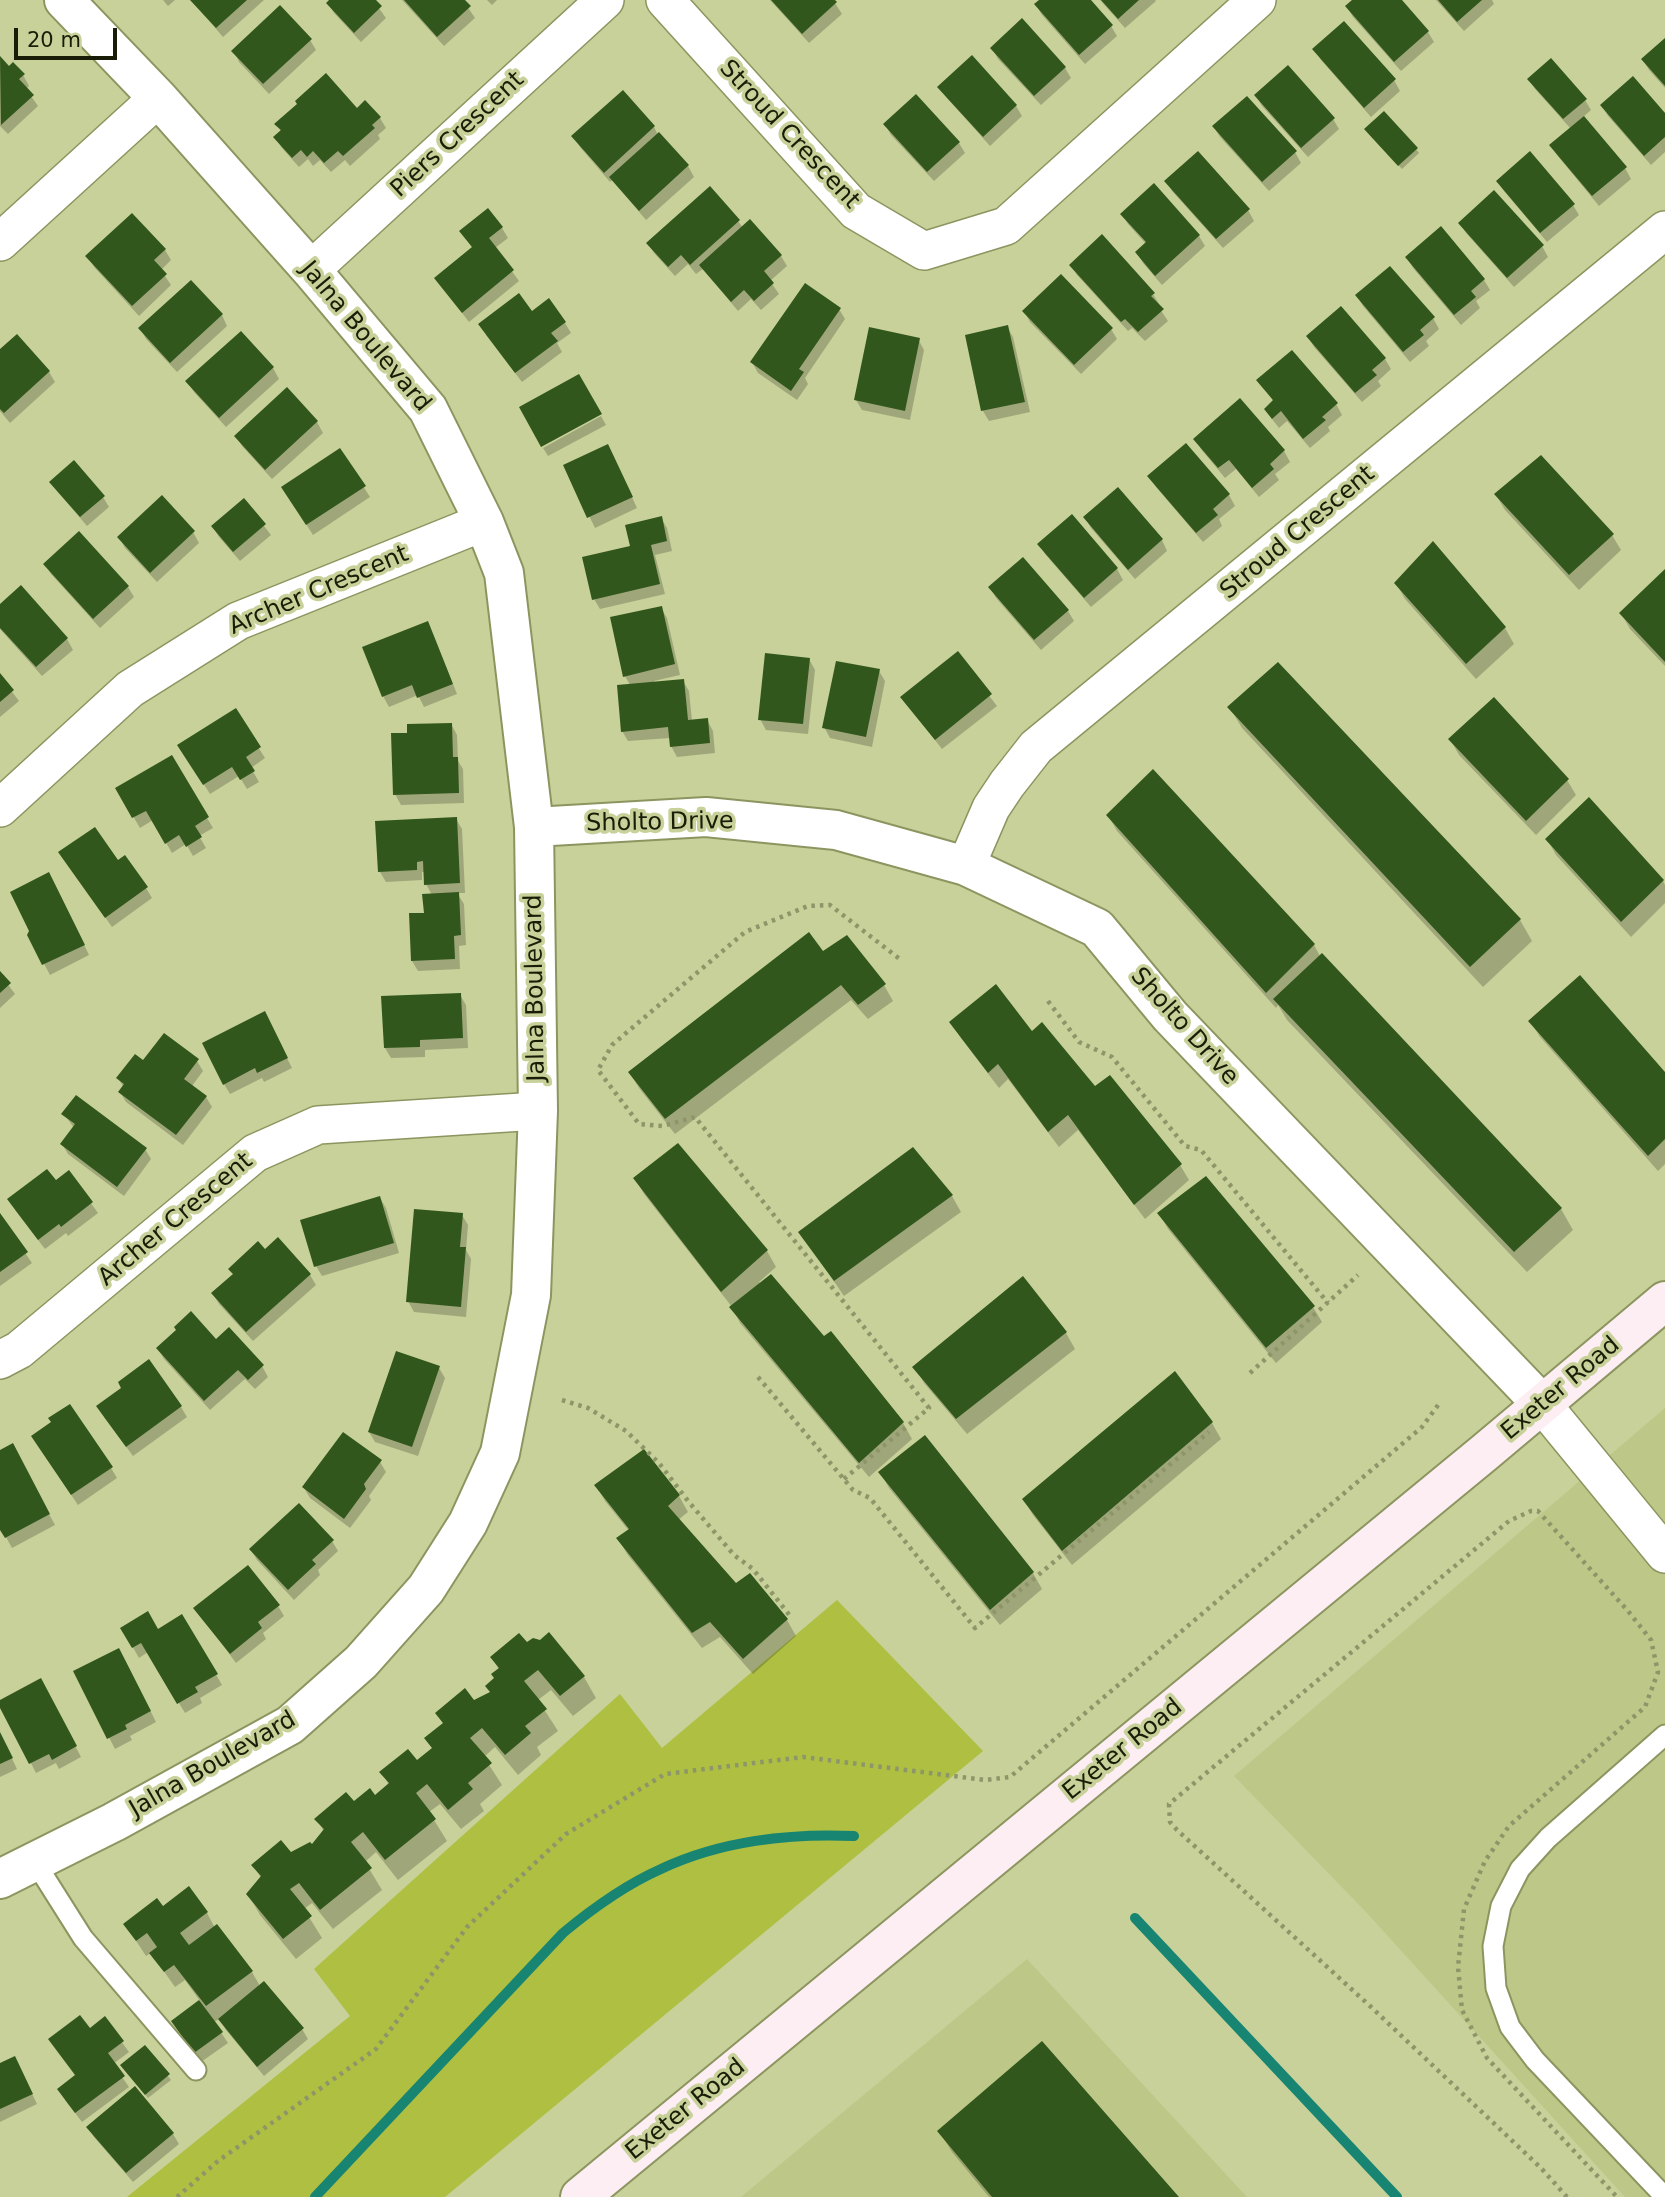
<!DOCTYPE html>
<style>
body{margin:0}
#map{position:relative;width:1665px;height:2197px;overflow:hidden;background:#c7d199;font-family:"DejaVu Sans",sans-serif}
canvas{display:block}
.scale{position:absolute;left:14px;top:28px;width:103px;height:32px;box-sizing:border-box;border:4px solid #191d07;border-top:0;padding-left:9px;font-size:21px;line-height:24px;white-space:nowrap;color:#191d07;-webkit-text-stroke:5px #c7d199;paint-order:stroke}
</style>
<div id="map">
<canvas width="1665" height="2197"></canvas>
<div class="scale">20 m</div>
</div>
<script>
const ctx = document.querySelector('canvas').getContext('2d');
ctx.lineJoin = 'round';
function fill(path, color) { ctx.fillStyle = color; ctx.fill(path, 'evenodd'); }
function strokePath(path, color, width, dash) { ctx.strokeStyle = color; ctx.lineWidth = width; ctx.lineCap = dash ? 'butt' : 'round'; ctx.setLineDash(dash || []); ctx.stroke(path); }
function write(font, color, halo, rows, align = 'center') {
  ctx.font = font + ' "DejaVu Sans",sans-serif'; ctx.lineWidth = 7; ctx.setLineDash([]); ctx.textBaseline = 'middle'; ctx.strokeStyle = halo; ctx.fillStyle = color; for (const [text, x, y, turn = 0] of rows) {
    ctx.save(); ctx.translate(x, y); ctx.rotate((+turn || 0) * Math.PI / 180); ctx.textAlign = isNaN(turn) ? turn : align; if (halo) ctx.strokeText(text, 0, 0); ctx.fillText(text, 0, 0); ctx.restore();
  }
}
fill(new Path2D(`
 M1665 1408V2197H1625L1366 1912 1234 1776Z
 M1027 1959 1247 2197H741Z`), '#bdc888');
fill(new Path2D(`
 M837 1600 983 1751 445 2197H127L350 2016 314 1969 620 1694 662 1748Z`), '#aebf42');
fill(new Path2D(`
 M163 0H175L168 6Z
 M191 0H264L223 37Z
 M331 0H373L386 18 361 42 334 13 328 3Z
 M402 0H463L475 18 444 46Z
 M487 0H497L492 5Z
 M770 0H833L842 14 809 43Z
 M1041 0H1088L1111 26 1117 36 1085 64 1042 15 1036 5Z
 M1100 0H1155L1156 1 1125 28Z
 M1355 0H1400L1428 32 1434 42 1401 71 1353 17 1347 7Z
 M1436 0H1492L1494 4 1464 31Z
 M310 40 316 50 269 94 239 62 234 51Z
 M1665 40V88L1649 70 1643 60Z
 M992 48 1065 68 1071 78 1041 105 998 59Z
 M1315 50 1394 80 1400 91 1371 117 1321 60Z
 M972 58 1016 106 1022 116 990 146 946 97 940 87Z
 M0 59 9 68 23 75 29 86 26 89 38 106 8 134 0 126Z
 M1529 79 1585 100 1591 110 1583 117 1625 168 1631 179 1599 206 1557 155 1551 145 1571 129 1535 89Z
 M1256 96 1333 119 1339 129 1308 157 1262 106Z
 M365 102 380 118 386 128 378 135 380 139 350 166 345 160 331 172 320 160 313 166 308 159 299 167 281 147 276 137 281 132 277 124 357 110Z
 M1602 106 1665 115V152L1651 165 1608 116Z
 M885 124 959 143 965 153 934 181 891 135Z
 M654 127 658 135 688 166 694 177 646 220 612 180 610 182 580 147 574 137Z
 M1214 127 1295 152 1301 163 1269 191 1220 137Z
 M1369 134 1416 149 1419 153 1402 169Z
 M1166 181 1248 210 1254 221 1223 248 1172 191Z
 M1498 181 1573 205 1579 215 1547 242 1504 191Z
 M1122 214 1199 236 1205 246 1162 285 1143 263 1137 253 1146 244 1128 224Z
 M132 215 165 250 171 260 161 270 171 285 139 316 94 267 88 256Z
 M738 221 743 228 781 256 787 266 770 281 779 294 761 310 751 299 738 311 703 269 696 274 688 264 675 276 654 253 648 243Z
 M1460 223 1542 246 1548 257 1514 287 1466 233Z
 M502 228 508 238 495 248 519 281 469 322 436 279 473 249 462 232Z
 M1407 257 1484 280 1490 290 1476 301 1480 308 1461 325 1413 268Z
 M1071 265 1153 294 1159 304 1158 306 1168 321 1145 341 1132 328 1128 331 1077 275Z
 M1390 268 1433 318 1439 329 1426 341 1429 346 1410 362 1363 306 1357 296Z
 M191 282 222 315 227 326 177 372 146 339 140 328Z
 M839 309 845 319 805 378 808 384 797 400 758 373 752 362Z
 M1024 311 1111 329 1117 339 1081 374 1030 322Z
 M532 314 565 323 571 333 557 343 562 352 522 382 486 335Z
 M1007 327 1013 337 1030 412 989 421 983 411Z
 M241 333 273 368 279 379 226 427 194 392 188 382Z
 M1308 337 1385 359 1391 369 1378 381 1381 386 1362 402 1314 347Z
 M918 339 924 350 910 420 862 410 856 400Z
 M0 351 49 372 55 382 10 423 0 411Z
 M1259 381 1336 404 1342 415 1328 427 1330 431 1310 448 1287 421 1279 428 1272 419 1266 409 1274 402Z
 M287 389 317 422 323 433 272 479 242 446 236 436Z
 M1240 401 1284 451 1290 462 1275 474 1279 480 1259 497 1236 469 1225 478 1201 449 1195 439Z
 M601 416 606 425 548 456 543 448Z
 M1186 446 1229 495 1235 506 1219 519 1222 526 1203 542 1156 487 1150 477Z
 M340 450 370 497 313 535 289 497Z
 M613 456 637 508 595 528 565 466Z
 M52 482 103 497 109 507 87 526 58 492Z
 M1118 489 1162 540 1167 551 1135 579 1091 528 1085 517Z
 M1496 495 1612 535 1621 550 1579 590 1505 510Z
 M244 500 271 535 240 561 219 537 213 527Z
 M1072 517 1117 569 1123 580 1091 607 1045 554 1040 544Z
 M661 518 667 528 672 551 655 555 665 594 600 609 594 599 632 547Z
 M193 532 199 543 157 582 125 548 119 537Z
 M45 564 128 587 134 597 100 628 51 574Z
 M1665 571V666L1630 629 1621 613Z
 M1396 583 1505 628 1514 644 1476 679 1405 599Z
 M990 587 1068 611 1074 621 1041 650 996 598Z
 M21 588 67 639 73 650 42 676 0 629V607Z
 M661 608 667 618 680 675 654 681 655 683 683 681 689 691 692 721 707 720 713 731 715 753 677 757 671 746 670 738 628 741 622 731 630 685 625 676Z
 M433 634 457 694 424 707 418 695 389 707 383 696Z
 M957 654 997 706 942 749 909 707Z
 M809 659 815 670 808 734 766 730 760 719Z
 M879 671 885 681 872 747 830 738 824 727Z
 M0 676 19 701 0 717Z
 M1230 708 1520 920 1532 941 1483 987 1242 728Z
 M235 711 265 758 251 768 259 782 247 789 239 776 210 794 186 756Z
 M451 724 457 735 458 761 463 769 464 803 401 805 395 794 409 734Z
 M1450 739 1567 780 1576 795 1536 835 1459 755Z
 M171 757 213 828 199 836 206 848 193 856 186 844 172 853 153 820 140 828 117 789Z
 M1108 815 1314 945 1320 956 1561 1209 1573 1230 1527 1272 1287 1020 1278 1005 1276 1008 1117 831Z
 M456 819 462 829 465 893H457L464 904 466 945 459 946 460 969 418 971 412 961 432 895 426 884 425 872H422V880L386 882 380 872Z
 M1547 839 1663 881 1665 885V903L1631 937 1556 855Z
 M67 863 146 888 152 898 112 927Z
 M55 885 89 955 50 975 29 935Z
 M823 953 884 985 893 1001 868 1019 851 1000 675 1134 639 1088 630 1073Z
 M0 974 15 994 0 1008Z
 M460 995 466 1005 468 1048 425 1050V1057L391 1058 385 1048Z
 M1530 1021 1665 1075V1164L1658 1171 1540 1037Z
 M951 1023 1031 1034 1180 1165 1189 1180 1145 1219 1078 1130 1059 1147 1008 1079 999 1088 961 1038Z
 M270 1024 292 1068 264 1082 262 1078 230 1094 224 1084Z
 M197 1061 203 1071 192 1086 206 1097 212 1107 183 1145 126 1102 120 1092 124 1088 118 1078 143 1062Z
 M64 1114 145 1149 151 1159 124 1196 68 1154 62 1144 74 1128Z
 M913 1149 952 1196 961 1212 844 1296 800 1232Z
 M69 1173 98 1213 68 1236 66 1233 45 1249 15 1210Z
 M635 1178 767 1251 776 1267 759 1282 824 1338 831 1333 903 1423 912 1439 869 1477 740 1323 732 1307 644 1194Z
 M380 1198 386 1208 399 1253 322 1276 316 1266Z
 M1159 1213 1313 1307 1322 1322 1276 1363 1168 1229Z
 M462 1215 468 1225 466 1250 471 1259 466 1317 414 1312 408 1301Z
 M0 1216 32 1263 0 1286Z
 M265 1252 310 1275 316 1285 253 1341 219 1304 213 1294Z
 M1022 1278 1066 1333 1075 1349 967 1434 924 1383 915 1367Z
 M216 1342 262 1366 268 1377 255 1389 245 1379 210 1410 164 1359 158 1349Z
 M439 1368 445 1378 418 1456 375 1442 369 1432Z
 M1175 1374 1212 1423 1221 1439 1072 1565 1033 1515 1024 1500Z
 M181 1407 187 1417 133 1456 104 1417Z
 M12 1446 55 1525 12 1548 0 1526V1452Z
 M39 1447 111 1468 117 1478 78 1505Z
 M644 1452 679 1496 688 1512 678 1520 736 1585 787 1620 796 1636 753 1674 720 1637 702 1648 627 1554 618 1538 629 1531 605 1501 596 1485Z
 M380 1462 386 1472 369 1496 371 1500 350 1528 310 1498 304 1488Z
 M880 1472 1033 1573 1042 1589 1000 1625 889 1488Z
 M332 1541 338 1551 318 1570 320 1575 294 1600 257 1560 251 1550Z
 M278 1606 284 1616 263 1633 266 1639 236 1663 196 1609Z
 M182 1616 222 1685 200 1698 202 1703 185 1713 148 1652 139 1658 122 1628 157 1631Z
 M527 1644 584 1677 596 1698 573 1716 551 1690 538 1700 558 1731 537 1747 541 1755 518 1775 495 1747 484 1757 502 1785 480 1804 484 1811 461 1829 440 1804 429 1812 447 1841 398 1880 376 1852 365 1862 382 1890 333 1929 312 1903 304 1909 322 1938 296 1959 260 1915 248 1894 261 1878 253 1865 312 1847 324 1832 317 1819 354 1803 375 1797 389 1785 382 1773 417 1762 433 1749 426 1739 444 1725 437 1713 474 1702 491 1694 499 1670 492 1657Z
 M125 1660 156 1722 130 1736 132 1740 115 1749 75 1672Z
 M46 1691 81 1757 59 1769 56 1763 36 1773 0 1702Z
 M0 1734 17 1769 0 1777Z
 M162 1908 207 1913 215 1928 252 1972 260 1986 302 2029 308 2039 264 2076 226 2030 219 2019 214 2022 228 2043 201 2062 173 2021 200 2001 185 1980 175 1987 151 1953 146 1956 125 1924Z
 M105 2019 129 2052 113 2064 129 2087 82 2122 65 2100 77 2076 90 2030Z
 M145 2047 171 2080 148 2098 125 2070Z
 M0 2065 20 2069 37 2104 0 2122Z
 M88 2127 173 2134 179 2144 133 2182 94 2137Z
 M939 2131 1177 2197H989L952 2152Z`), '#0003');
strokePath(new Path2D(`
 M1135 1918 1397 2197
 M315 2197 563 1933C593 1908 625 1885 661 1869 720 1841 790 1833 854 1836`), '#178571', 10);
fill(new Path2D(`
 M190 0H247L216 28Z
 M329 0H376L382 6 354 33 326 3Z
 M404 0H465L471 6 437 37Z
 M771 0H835L837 2 802 34Z
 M1039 0H1091L1113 25 1079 55 1034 4Z
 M1101 0H1139L1118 19Z
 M1352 0H1402L1429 31 1394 62 1345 6Z
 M1438 0H1482L1457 22Z
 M280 5 312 39 263 84 231 51Z
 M1022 18 1066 67 1034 96 990 48Z
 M1344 21 1396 79 1364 108 1312 49Z
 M1665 38V86L1641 59Z
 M972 55 1017 105 983 137 937 87Z
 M0 56 9 66 13 62 25 74 19 79 34 95 1 125Z
 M1551 58 1587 99 1563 119 1527 79Z
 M1288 65 1335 118 1301 148 1254 95Z
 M326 73 357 108 365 100 381 117 372 125 375 128 343 156 338 151 324 163 313 151 307 157 301 150 292 158 273 137 281 130 274 124 297 104 295 101Z
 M1633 76 1665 113V137L1644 156 1600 105Z
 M623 90 655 126 604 173 571 136Z
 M916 94 960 142 927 172 883 124Z
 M1247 96 1297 151 1262 182 1212 126Z
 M1384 111 1418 148 1398 166 1364 129Z
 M1584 116 1627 167 1592 196 1549 145Z
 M659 132 689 165 639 211 609 177Z
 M1198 151 1250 209 1216 239 1164 181Z
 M1530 151 1575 204 1540 233 1496 181Z
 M1154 183 1200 235 1155 276 1135 252 1146 242 1120 214Z
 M710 186 740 220 690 265 681 255 668 267 646 243Z
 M1494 190 1544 245 1507 278 1458 223Z
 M488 208 503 227 489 238 514 270 462 313 434 278 472 247 459 231Z
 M132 213 166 249 154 260 167 274 132 306 85 256Z
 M750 219 782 255 764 271 774 283 754 301 744 290 731 302 699 265Z
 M1441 226 1485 279 1471 291 1476 297 1454 315 1405 257Z
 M1102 234 1155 293 1151 296 1164 309 1138 332 1125 319 1121 322 1069 265Z
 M1390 266 1435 317 1420 330 1424 335 1403 352 1355 295Z
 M1061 274 1113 328 1074 365 1022 311Z
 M191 280 223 314 170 363 138 328Z
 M805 283 841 308 799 369 804 372 791 391 750 362Z
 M519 293 532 311 549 298 566 322 551 333 558 341 515 373 478 324Z
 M1341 306 1386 358 1372 370 1377 375 1355 393 1306 336Z
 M1008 325 1025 402 981 411 965 335Z
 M869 327 920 338 905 411 854 400Z
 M241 331 274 367 219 418 185 381Z
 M17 334 50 371 4 413 0 409V349Z
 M1292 350 1338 403 1322 417 1326 420 1303 439 1281 411 1272 419 1264 409 1273 400 1256 380Z
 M579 374 602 414 541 447 519 407Z
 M287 387 318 421 265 470 234 436Z
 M1240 398 1285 450 1270 464 1274 469 1252 488 1229 460 1218 468 1193 439Z
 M1186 443 1230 494 1213 509 1218 515 1196 533 1147 476Z
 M608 444 633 497 587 518 563 465Z
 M340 448 366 486 306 525 281 487Z
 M1541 455 1614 534 1569 575 1494 494Z
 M74 460 105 496 80 517 49 482Z
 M1118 487 1163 539 1128 570 1083 517Z
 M162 495 195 531 150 573 117 537Z
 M244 498 266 524 233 552 211 526Z
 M1072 514 1118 568 1084 598 1037 544Z
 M662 516 667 541 651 545 660 584 592 600 582 557 630 546 625 525Z
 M79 531 129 586 93 619 43 564Z
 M1433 541 1506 627 1466 664 1394 583Z
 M1023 557 1069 610 1034 640 988 587Z
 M1665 569V662L1619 613Z
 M21 585 68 638 36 667 0 628V604Z
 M662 606 675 664 623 677 610 617Z
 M428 621 453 684 417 698 412 685 382 697 362 647Z
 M958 651 992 694 935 740 900 697Z
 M765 653 810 658 803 724 758 720Z
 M836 661 880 669 866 737 822 728Z
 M1278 662 1521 919 1470 967 1227 707Z
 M0 673 14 690 0 702Z
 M684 679 688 720 708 718 710 743 670 747 668 727 621 732 617 685Z
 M1494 697 1569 779 1526 821 1448 739Z
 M236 708 261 747 246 757 255 771 240 780 232 767 203 785 177 745Z
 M452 723 453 757H458L459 793 393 795 391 733H407V724Z
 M172 755 209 817 195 826 202 837 186 847 179 835 165 844 146 811 132 818 115 788Z
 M1153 769 1315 944 1266 993 1106 815Z
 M1589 797 1664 880 1621 922 1545 839Z
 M457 817 460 883 424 885 423 861 417 862V870L378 872 375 821Z
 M95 827 118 860 125 855 148 887 105 918 58 852Z
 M49 872 85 945 42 965 27 935 29 931 10 892Z
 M459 892 461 935 454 936 455 959 411 961 409 913H424L422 894Z
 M809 932 823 951 847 935 886 984 858 1005 841 985 665 1119 628 1072Z
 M1322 953 1562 1208 1514 1252 1273 999Z
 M0 971 11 983 0 993Z
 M1580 975 1665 1072V1139L1648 1156 1528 1021Z
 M996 984 1032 1031 1042 1022 1095 1086 1110 1075 1182 1164 1134 1205 1068 1115 1048 1132 998 1064 988 1073 949 1022Z
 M461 993 463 1038 420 1040V1047L384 1048 381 996Z
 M265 1011 288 1058 257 1073 255 1068 223 1085 202 1043Z
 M164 1033 199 1059 184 1079 207 1096 176 1135 118 1092 124 1084 116 1078 135 1054 143 1060Z
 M76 1095 147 1148 117 1187 60 1144 75 1124 61 1114Z
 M678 1143 768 1250 721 1292 633 1178Z
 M913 1147 953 1195 834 1281 798 1232Z
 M47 1169 56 1180 69 1170 93 1202 61 1227 59 1224 38 1240 7 1199Z
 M1206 1176 1315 1306 1266 1348 1157 1213Z
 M380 1196 394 1243 314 1267 300 1220Z
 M414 1209 463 1213 460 1247H466L461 1307 406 1302Z
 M0 1213 28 1252 0 1272Z
 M278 1237 311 1274 246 1332 211 1293 233 1274 228 1269 258 1241 265 1249Z
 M771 1274 824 1336 831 1331 904 1422 859 1463 729 1307Z
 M1023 1276 1067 1332 956 1419 912 1367Z
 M191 1311 216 1339 229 1327 264 1365 248 1380 238 1370 204 1401 156 1348 176 1330 174 1327Z
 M396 1351 440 1366 412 1447 368 1432Z
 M149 1359 182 1406 126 1447 96 1406 121 1388 118 1382Z
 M1175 1371 1213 1422 1062 1551 1022 1499Z
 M70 1404 113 1467 71 1495 31 1436 51 1422 48 1418Z
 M343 1432 382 1460 364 1484 366 1489 344 1519 302 1487Z
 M925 1435 1034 1572 990 1610 878 1472Z
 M13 1443 50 1514 5 1538 0 1530V1450Z
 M644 1449 680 1495 668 1506 736 1583 750 1573 788 1619 743 1659 710 1622 692 1633 616 1538 629 1529 594 1485Z
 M299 1503 334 1540 312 1560 316 1564 288 1590 249 1549Z
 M248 1565 280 1605 258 1622 262 1628 230 1654 193 1608Z
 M148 1611 158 1629 182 1614 218 1674 195 1687 198 1692 177 1704 141 1643 132 1648 120 1628Z
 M549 1632 585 1676 560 1696 538 1670 524 1681 547 1709 525 1726 531 1733 505 1755 482 1728 470 1738 492 1763 468 1783 473 1789 448 1810 427 1784 416 1793 436 1819 385 1860 363 1832 351 1842 372 1868 320 1910 299 1883 290 1889 312 1916 283 1939 246 1894 261 1876 251 1865 281 1840 291 1852 310 1842 312 1844 324 1829 314 1819 346 1792 354 1801 370 1788 375 1795 389 1783 379 1772 408 1749 417 1760 432 1748 424 1738 443 1723 435 1713 465 1688 474 1700 490 1692 485 1686 494 1678 491 1674 499 1668 490 1657 519 1633 527 1642 533 1638 540 1640Z
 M119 1648 151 1711 125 1725 127 1729 107 1739 73 1671Z
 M41 1678 77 1746 52 1760 49 1754 29 1764 0 1708V1700Z
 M0 1732 13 1758 0 1764Z
 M189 1886 208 1912 180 1933 189 1945 217 1924 253 1971 206 2006 174 1965 164 1972 149 1953 157 1947 147 1933 136 1941 123 1924 157 1898 163 1906Z
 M264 1981 304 2028 257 2067 218 2019Z
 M199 2000 223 2032 194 2053 171 2021Z
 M80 2015 90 2028 105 2016 124 2041 108 2053 125 2076 75 2113 57 2089 75 2075 48 2039Z
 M1042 2041 1179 2197H992L937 2131Z
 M145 2045 170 2074 145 2095 120 2065Z
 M15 2056 33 2094 0 2109V2063Z
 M135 2086 174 2133 126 2173 86 2127Z`), '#31571d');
const service = new Path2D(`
 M35 1862 83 1938 196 2070
 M1665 2197 1535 2060 1510 2027 1496 1988 1493 1946 1501 1906 1520 1869 1548 1838 1665 1735`);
const minor = new Path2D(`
 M665 0 856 211 924 251 1006 226 1257 0
 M0 242 158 98
 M311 270 605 0
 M0 808 130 689 238 621 484 522
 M966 866 991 808 1007 784 1036 747 1665 230
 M0 1360 19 1350 255 1153 318 1125 538 1111
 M1542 1404 1665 1554`);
const tertiary = new Path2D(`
 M534 827 706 817 836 830 966 866 1097 928 1170 1016 1542 1404
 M0 1879 114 1822 290 1725 361 1662 426 1589 468 1523 500 1453 531 1295 538 1111 534 827 504 573 484 522 428 409 311 270 158 98 64 0`);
const secondary = new Path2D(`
 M580 2197 1484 1453 1665 1301`);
strokePath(service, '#8c955f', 23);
strokePath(minor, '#8c955f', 40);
strokePath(tertiary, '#8c955f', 42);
strokePath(secondary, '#8c955f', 42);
strokePath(new Path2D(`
 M1048 1001 1079 1042 1112 1057 1185 1146 1201 1150 1328 1303
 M1250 1373 1358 1275
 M758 1377 853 1490 870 1498 975 1628 1209 1432
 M562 1400 588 1408 626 1431 659 1463 688 1501 734 1555 753 1569 791 1617
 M844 1479 929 1408 695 1117 663 1126 639 1124 598 1070 612 1045 745 932 808 906 830 905 901 960
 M177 2197 218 2161 376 2049 467 1927 566 1834 665 1774 803 1757 985 1780 1010 1777 1422 1427 1441 1401
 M1567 2197 1541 2168 1370 2006 1177 1830 1170 1822 1169 1804 1509 1521 1531 1511H1538L1628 1611 1651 1640 1658 1672 1645 1707 1509 1826 1485 1861 1464 1909 1458 1967 1462 2010 1487 2058 1617 2197`), '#8d9569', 4.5, [3.5, 5]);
strokePath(service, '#fff', 19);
strokePath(minor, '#fff', 37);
strokePath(tertiary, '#fff', 38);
strokePath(secondary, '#fdeef3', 38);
write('24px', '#191d07', '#c7d199', [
 ["Piers Crescent",458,135,-43],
 ["Stroud Crescent",789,135,47],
 ["Jalna Boulevard",365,337,50],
 ["Stroud Crescent",1298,533,-40],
 ["Archer Crescent",319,591,-23],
 ["Sholto Drive",660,823,-1],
 ["Jalna Boulevard",536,988,-91],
 ["Sholto Drive",1184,1027,48],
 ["Archer Crescent",176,1220,-40],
 ["Exeter Road",1561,1389,-40],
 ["Exeter Road",1123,1750,-39],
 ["Jalna Boulevard",213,1765,-30],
 ["Exeter Road",686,2110,-39]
]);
</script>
